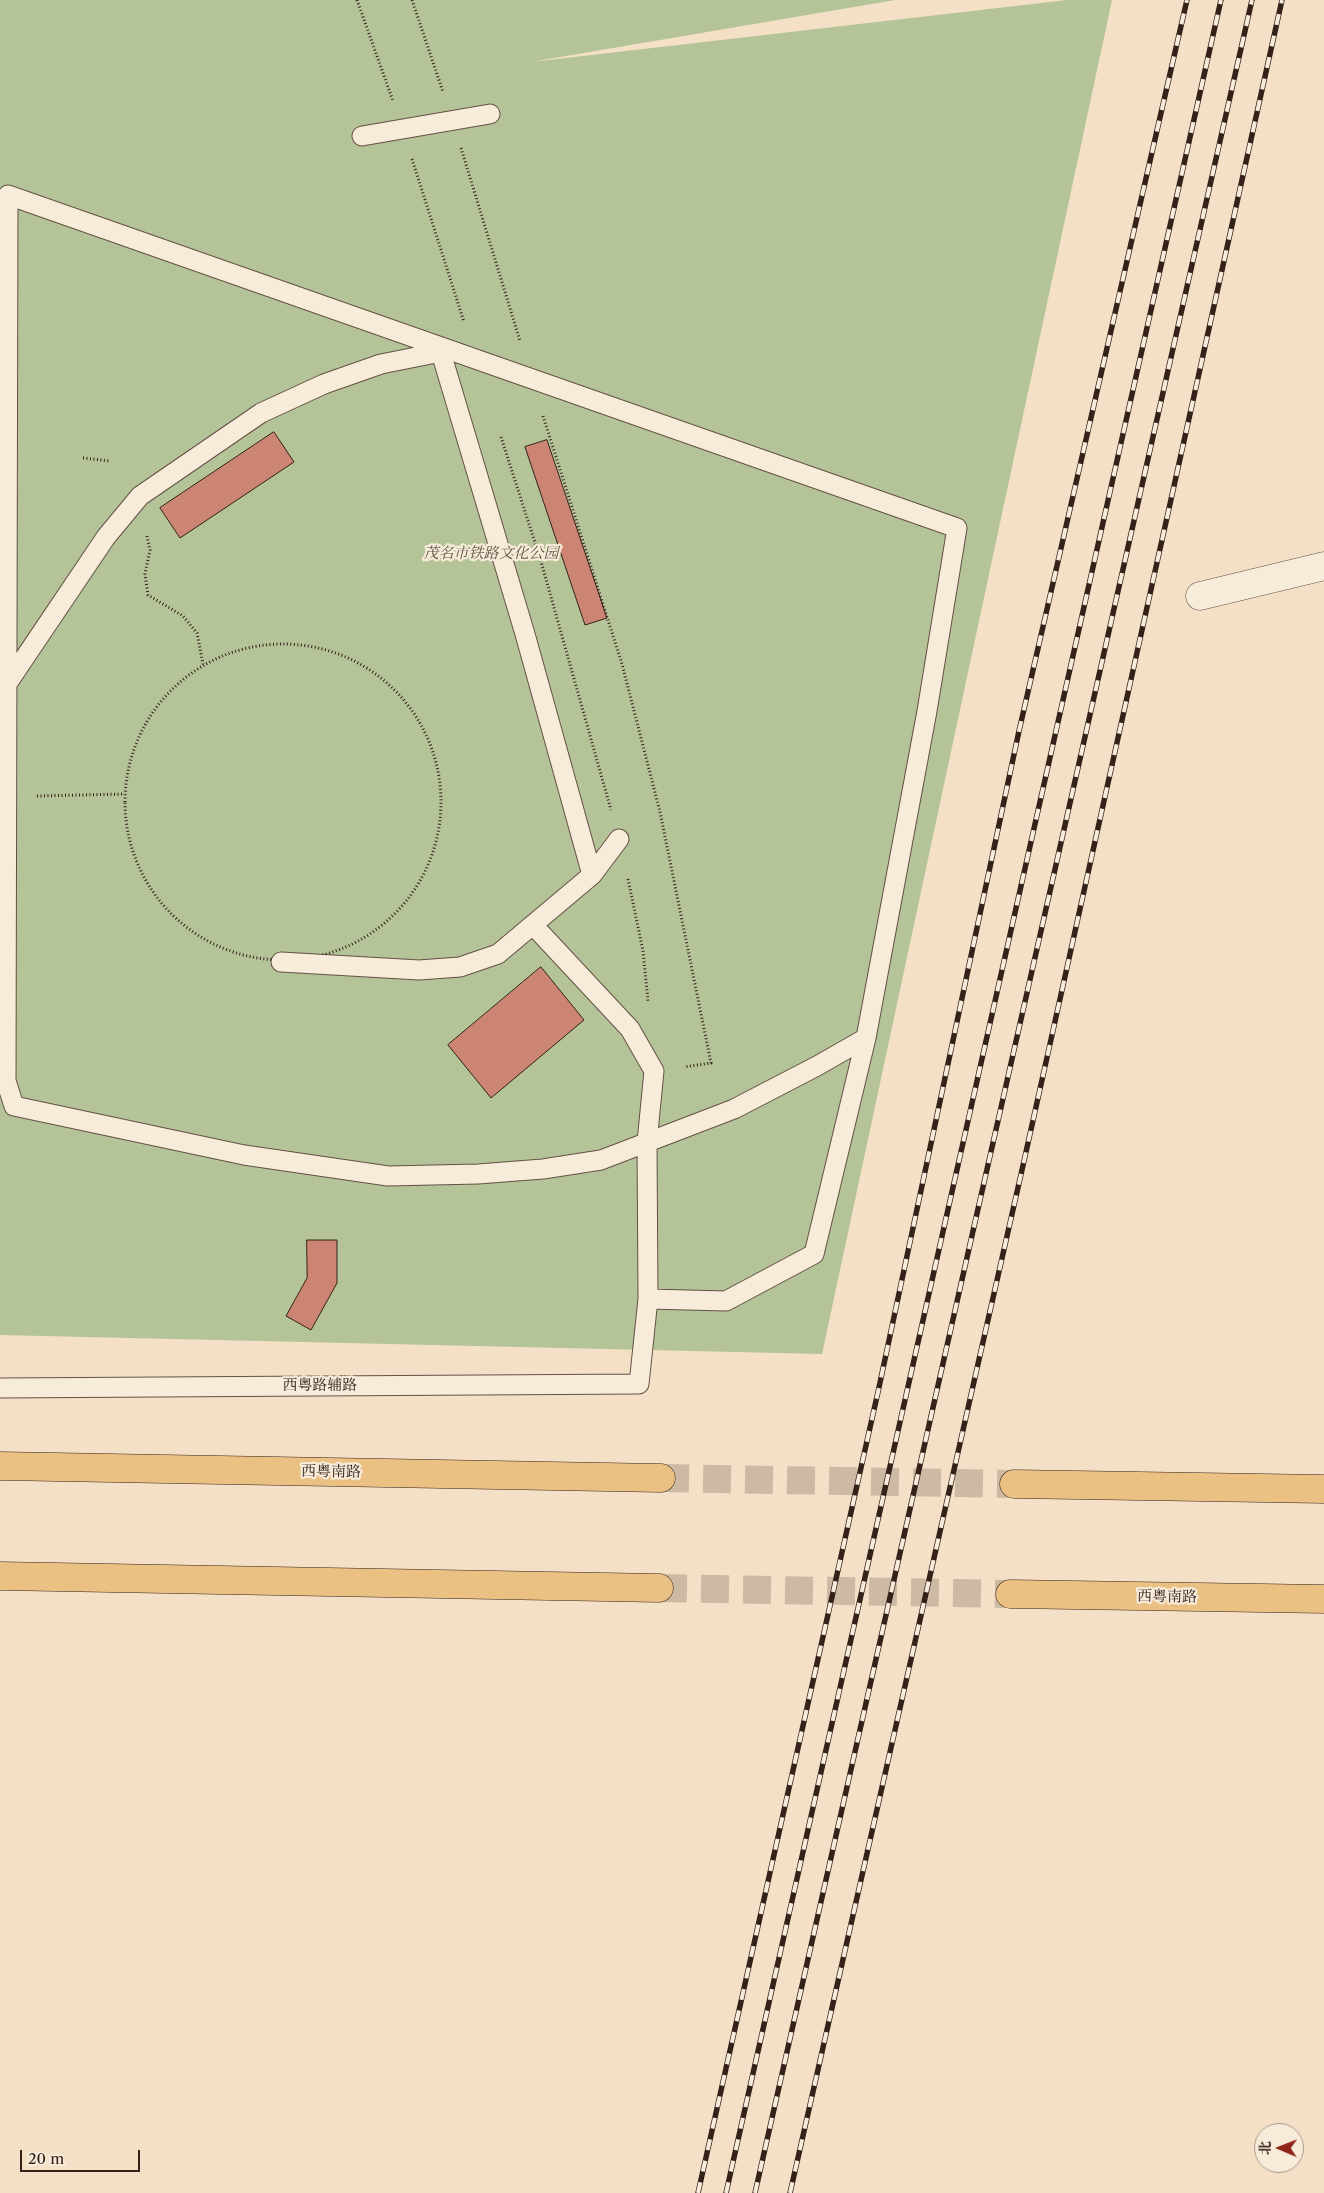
<!DOCTYPE html>
<meta charset="utf-8">
<style>
body{margin:0}
#map{position:relative;width:1324px;height:2193px;overflow:hidden;background:#f3e0c6;font-family:"Libre Caslon Text","Noto Serif SC",serif}
canvas{display:block}
.north{position:absolute;left:1254px;top:2123px;width:50px;height:50px;box-sizing:border-box;background:#f7ebda;border:1px solid #a99a8d;border-radius:50%;rotate:271deg;font-size:14px;font-weight:700;line-height:20px;text-align:center;color:#33211a}
.north::after{content:'';display:block;margin:auto;width:18px;height:22px;background:#8f2418;clip-path:polygon(50% 0,100% 100%,50% 72%,0 100%)}
.scale{position:absolute;left:20px;top:2150px;width:120px;height:22px;box-sizing:border-box;border:2px solid #33211a;border-top:0;padding-left:6px;font-size:15px;line-height:18px;white-space:nowrap;color:#33211a;-webkit-text-stroke:4px #f7ebda;paint-order:stroke}
</style>
<div id="map">
<canvas width="1324" height="2193"></canvas>
<div class="north">北</div>
<div class="scale">20 m</div>
</div>
<script>
const ctx = document.querySelector('canvas').getContext('2d');
ctx.lineJoin = 'round';
function fill(path, color) { ctx.fillStyle = color; ctx.fill(path, 'evenodd'); }
function strokePath(path, color, width, dash) { ctx.strokeStyle = color; ctx.lineWidth = width; ctx.lineCap = dash ? 'butt' : 'round'; ctx.setLineDash(dash || []); ctx.stroke(path); }
function write(font, color, halo, rows, align = 'center') {
  ctx.font = font + ' "Libre Caslon Text","Noto Serif SC",serif'; ctx.lineWidth = 4.5; ctx.setLineDash([]); ctx.textBaseline = 'middle'; ctx.strokeStyle = halo; ctx.fillStyle = color; for (const [text, x, y, turn = 0] of rows) {
    ctx.save(); ctx.translate(x, y); ctx.rotate((+turn || 0) * Math.PI / 180); ctx.textAlign = isNaN(turn) ? turn : align; if (halo) ctx.strokeText(text, 0, 0); ctx.fillText(text, 0, 0); ctx.restore();
  }
}
fill(new Path2D(`
 M0 0H895L531 62 1067 0H1112L822 1354 0 1335Z`), '#b5c399');
const building = new Path2D(`
 M274 432 294 462 180 538 160 508Z
 M547 440 607 618 585 625 525 447Z
 M541 967 584 1020 491 1098 448 1045Z
 M307 1240H337V1283L311 1330 286 1316 307 1278Z`);
fill(building, '#cc8573');
strokePath(building, '#33211a', 1);
strokePath(new Path2D(`
 M661 1478 1014 1484
 M659 1588 1010 1594`), '#cdbaa4', 28, [28, 14]);
const service = new Path2D(`
 M362 136 490 114
 M439 346 525 634 592 875
 M7 684 106 537 140 496 261 413 324 384 381 364 441 352
 M533 925 630 1029 654 1071 647 1142 648 1299
 M281 962 419 970 460 967 498 954 592 875 619 839
 M0 1388 639 1384 648 1299 726 1301 814 1254 866 1038 927 711 957 528 8 195 6 1081 14 1106 244 1155 388 1176 478 1174 543 1169 601 1160 734 1109 817 1066 866 1038`);
const minor = new Path2D(`
 M1200 596 1324 566`);
const primary = new Path2D(`
 M0 1466 661 1478
 M1014 1484 1324 1489
 M0 1576 659 1588
 M1010 1594 1324 1599`);
strokePath(service, '#635145', 21);
strokePath(minor, '#635145', 29);
strokePath(primary, '#33211a', 29);
strokePath(new Path2D(`
 M357 0 393 101
 M412 0 443 92
 M461 148 520 341
 M412 159 464 322
 M543 416 622 664 660 812 711 1063 684 1067
 M501 437 540 558 611 810
 M83 458 110 461
 M147 536 150 550 145 574 148 595 183 616 197 633 203 664
 M125 802a158 158 0 1 1 316 0a158 158 0 1 1-316 0Z
 M37 796 124 794
 M628 879 643 951 648 1001`), '#33211a', 3, [1, 2.5]);
strokePath(service, '#f7ebda', 19);
strokePath(minor, '#f7ebda', 28);
strokePath(primary, '#eac083', 28);
const rail = new Path2D(`
 M698 2193 878 1392 1019 731 1187 0
 M726 2193 1221 0
 M755 2193 1252 0
 M790 2193 1022 1170 1282 0`);
strokePath(rail, '#33211a', 5.5);
strokePath(rail, '#f7ebda', 4, [11]);
write('italic 15px', '#5a5240', '#f7ebda', [
 ["茂名市铁路文化公园",491,554]
]);
write('15px', '#33211a', '#f7ebda', [
 ["西粤路辅路",320,1386],
 ["西粤南路",331,1472,1],
 ["西粤南路",1167,1597,1]
]);
</script>
